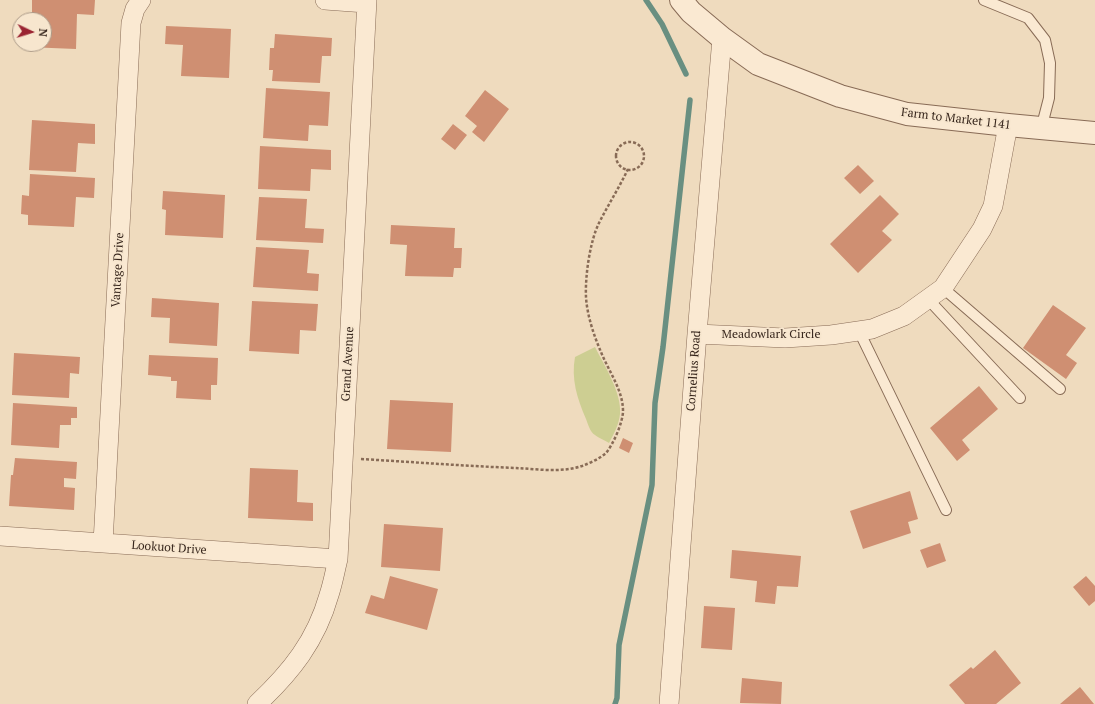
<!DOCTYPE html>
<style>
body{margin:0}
#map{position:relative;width:1095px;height:704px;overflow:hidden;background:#efdbbe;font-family:"PT Serif",serif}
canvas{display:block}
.north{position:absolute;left:12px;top:12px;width:40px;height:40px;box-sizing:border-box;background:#f7e6ce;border:1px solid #aa9987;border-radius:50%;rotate:94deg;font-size:11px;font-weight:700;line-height:16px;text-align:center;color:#37261c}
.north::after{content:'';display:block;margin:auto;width:14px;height:18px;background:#9a2432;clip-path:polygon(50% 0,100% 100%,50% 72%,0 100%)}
</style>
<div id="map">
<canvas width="1095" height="704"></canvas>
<div class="north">N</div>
</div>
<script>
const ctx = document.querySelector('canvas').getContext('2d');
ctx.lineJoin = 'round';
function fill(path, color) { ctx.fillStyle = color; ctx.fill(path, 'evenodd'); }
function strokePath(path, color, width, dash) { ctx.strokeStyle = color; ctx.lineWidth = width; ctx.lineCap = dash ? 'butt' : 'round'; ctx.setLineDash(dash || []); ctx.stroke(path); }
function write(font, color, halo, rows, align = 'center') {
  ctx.font = font + ' "PT Serif",serif'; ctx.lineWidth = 3.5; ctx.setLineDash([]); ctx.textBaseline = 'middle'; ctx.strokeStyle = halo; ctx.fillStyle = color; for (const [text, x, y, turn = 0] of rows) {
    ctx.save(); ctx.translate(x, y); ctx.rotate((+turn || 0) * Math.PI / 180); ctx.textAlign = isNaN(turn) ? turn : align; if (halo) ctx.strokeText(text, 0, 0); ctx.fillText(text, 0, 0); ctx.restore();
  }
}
fill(new Path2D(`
 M595 347C604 365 622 393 620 414 619 424 614 434 609 443 605 440 598 438 595 435 590 432 588 424 586 419 577 398 571 379 575 357Z`), '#cdce92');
strokePath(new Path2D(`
 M646 0 662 24 686 74
 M615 704 617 698 619 645 652 485 655 403 663 347 690 100`), '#698f81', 5.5);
fill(new Path2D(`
 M32 0H95L94 15 77 14 76 49 27 47V44H44V20H38V18L32 17Z
 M166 26 231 29 229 78 181 76 183 45 165 44Z
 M275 34 332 38 331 56H322L320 83 272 81 273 70H269L270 48H274Z
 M266 88 330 92 328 126 309 125 308 141 263 138Z
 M485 90 509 109 484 142 472 132 477 126 465 116Z
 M32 120 95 124V144L78 143 76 172 29 170Z
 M453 124 467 135 455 150 441 139Z
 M260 146 331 150V170L311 169 310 191 258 189Z
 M858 165 874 181 860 194 844 178Z
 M30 174 95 178 94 198 76 197 74 227 28 225V215L21 214 22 195 29 196Z
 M163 191 225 195 223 238 165 235 166 210 162 209Z
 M880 195 899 214 882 231 892 240 858 273 830 244Z
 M259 197 307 199 305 228 324 229 323 243 256 240Z
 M391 225 455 228 454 248H462L461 268H454L453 277 405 276 407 245 390 244Z
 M256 247 309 250 307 273 319 274 318 291 253 287Z
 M152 298 219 303 217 346 169 343 170 318 151 317Z
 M252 301 318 304 316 331 300 330 299 354 249 351Z
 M1053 305 1086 328 1066 355 1077 363 1066 379 1023 348Z
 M14 353 80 357 79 374 70 373 69 398 12 395Z
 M149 355 218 358 217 385H211V400L176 398 177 381H171V377L148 375Z
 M979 386 998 409 962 440 970 450 957 461 930 428Z
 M390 400 453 403 451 452 387 449Z
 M13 403 77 407V418H71V425H60L59 448 11 445Z
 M623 438 633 443 629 453 619 448Z
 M15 458 77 462 76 479 64 478V487L75 488 74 510 9 506 11 475H13Z
 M250 468 298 470 297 502 313 503V521L248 518Z
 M910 491 918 519 908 522 911 533 863 549 850 511Z
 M384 524 443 528 440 571 381 567Z
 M940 543 946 561 927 568 920 550Z
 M732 550 801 556 798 587 777 586 775 604 755 602 757 581 730 578Z
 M390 576 438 589 427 630 365 613 371 595 384 599Z
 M1086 576 1095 586V601L1089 606 1073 587Z
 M704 606 735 608 732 650 701 648Z
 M995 650 1021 683 996 704H965L949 685 971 667 973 669Z
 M742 678 782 682 781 704 740 703Z
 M1080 687 1094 704H1060Z`), '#cf8f72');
const service = new Path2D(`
 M984 0 1028 18 1045 40 1050 63 1049 98 1041 129
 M943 288 1060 389
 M928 299 1020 398
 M859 331 946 510`);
const minor = new Path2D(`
 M325 0 366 3
 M697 334 785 338 831 335 872 329 904 316 943 288 982 229 993 206 1008 125
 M0 536 338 559
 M103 543 131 23 135 9 141 0
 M257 704C291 672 316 641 329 595 333 583 335 571 338 559L367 0
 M669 704 697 334 722 38`);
const tertiary = new Path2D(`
 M681 0 691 12 722 38 758 64 840 96 907 114 1008 125 1095 133`);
strokePath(service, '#886b56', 12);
strokePath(minor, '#886b56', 20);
strokePath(tertiary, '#886b56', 24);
strokePath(new Path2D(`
 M616 156a14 14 0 1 1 28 0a14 14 0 1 1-28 0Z
 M361 459C413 462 464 466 516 468 537 469 561 473 582 466 590 463 599 459 606 453 613 445 623 422 623 411 623 390 609 372 601 352 594 336 587 315 586 297 585 276 590 241 599 223 608 205 619 188 628 169`), '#886b56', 2.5, [3, 2]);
strokePath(service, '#fae9d2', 10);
strokePath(minor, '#fae9d2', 19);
strokePath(tertiary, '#fae9d2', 22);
write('12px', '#37261c', '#f7e6ce', [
 ["Farm to Market 1141",956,119,7],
 ["Vantage Drive",118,270,-87],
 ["Meadowlark Circle",771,335],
 ["Grand Avenue",348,364,-87],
 ["Cornelius Road",694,371,-86],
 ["Lookuot Drive",169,548,4]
]);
</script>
